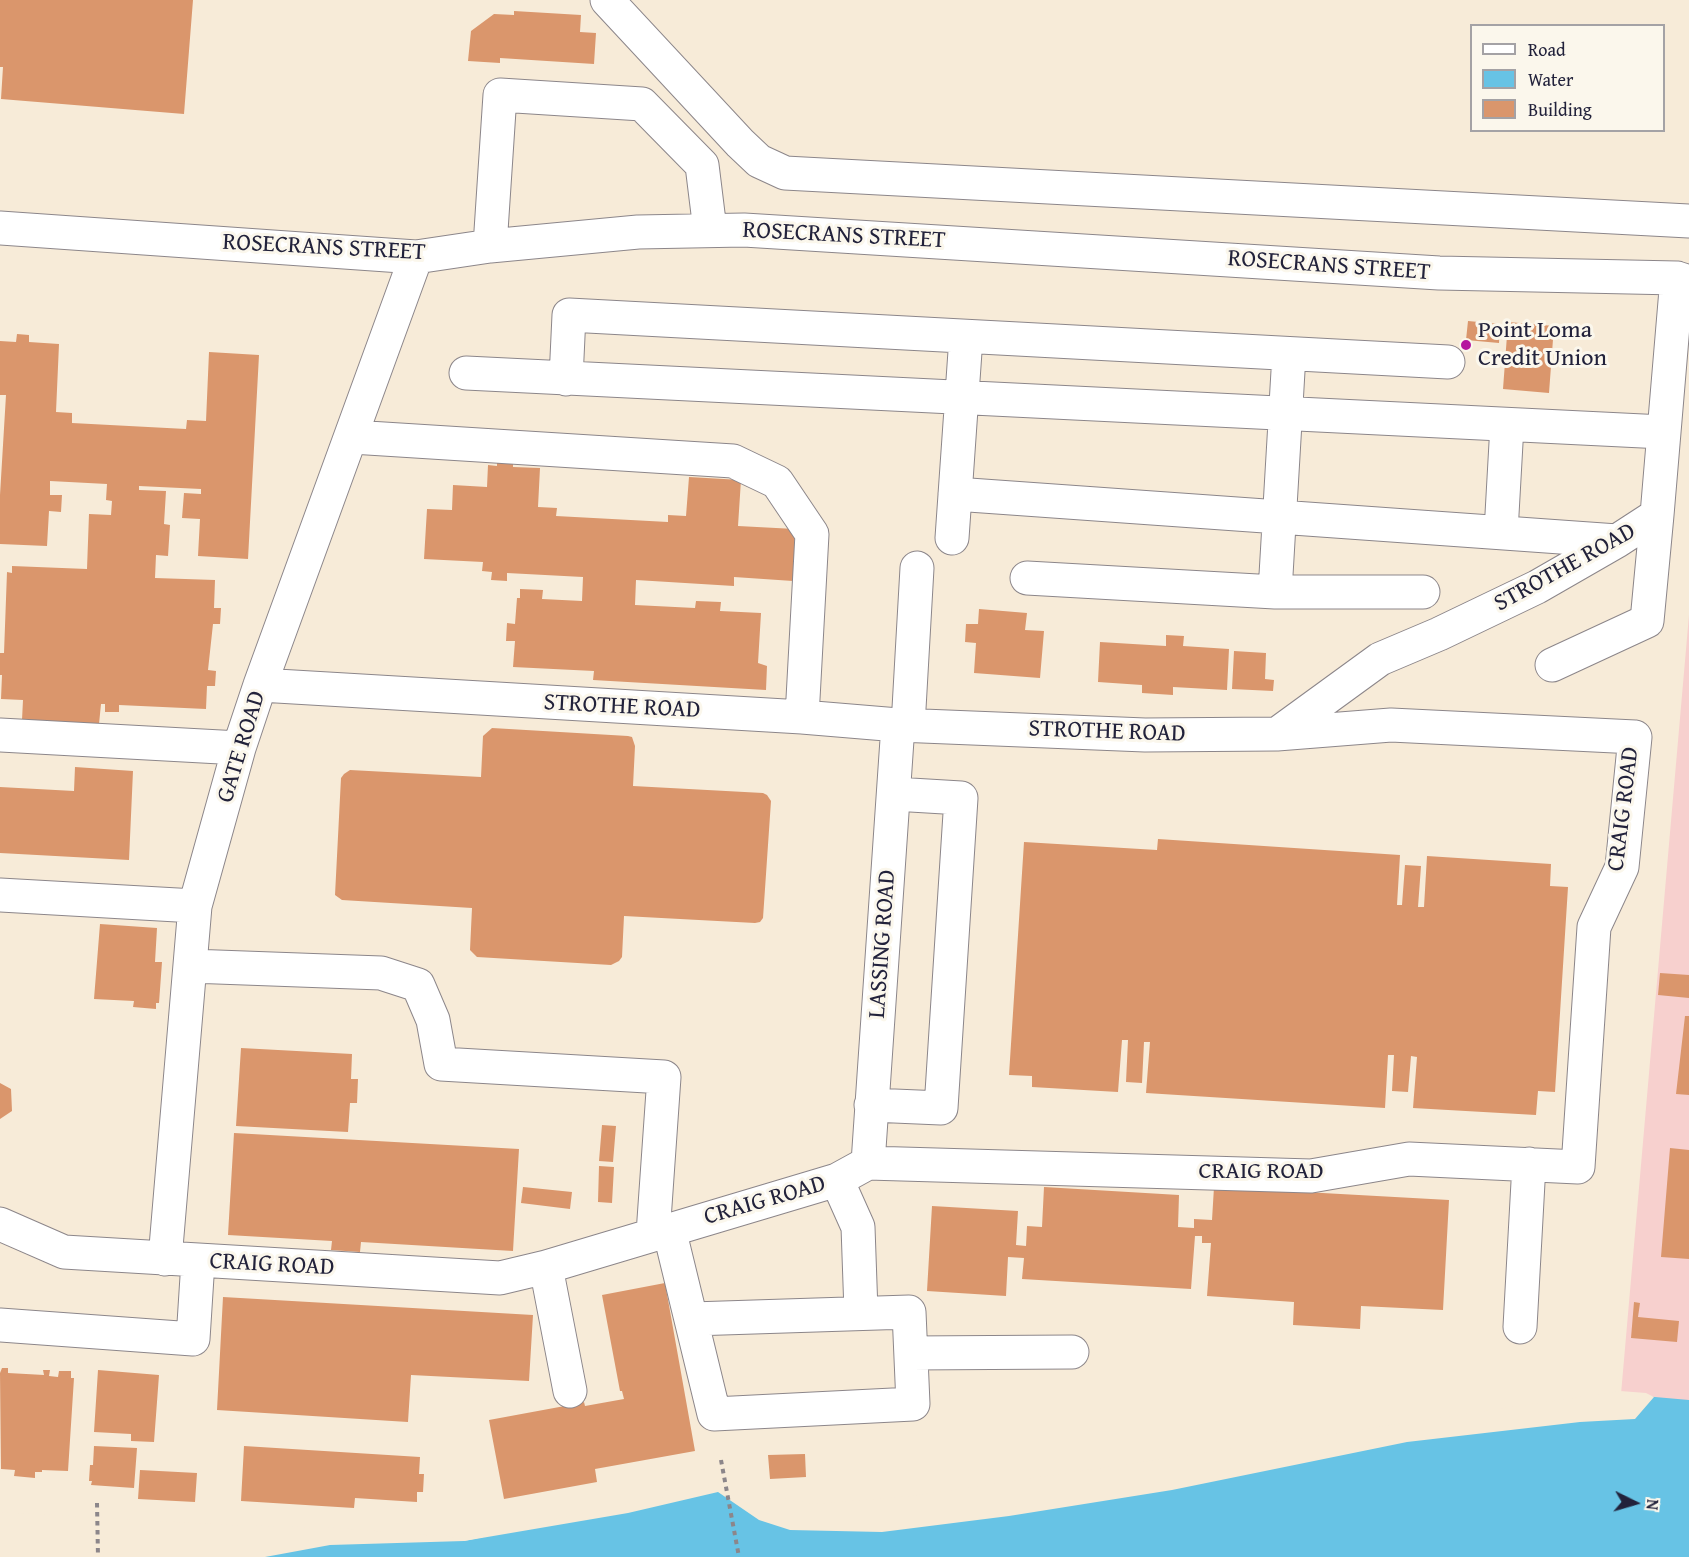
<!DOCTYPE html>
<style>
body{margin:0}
#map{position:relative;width:1689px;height:1557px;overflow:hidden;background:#f7ebd8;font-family:"Gentium Book Plus",serif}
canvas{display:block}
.legend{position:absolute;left:1470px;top:24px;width:195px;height:108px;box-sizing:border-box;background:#fbf7ec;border:2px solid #a4a2a5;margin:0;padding:8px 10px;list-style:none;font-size:18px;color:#22223b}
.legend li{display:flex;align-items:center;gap:12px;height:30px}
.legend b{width:30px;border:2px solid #a4a2a5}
.north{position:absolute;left:1605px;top:1473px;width:60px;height:60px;-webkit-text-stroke:4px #fbf7ec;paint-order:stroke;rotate:95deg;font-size:16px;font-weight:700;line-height:24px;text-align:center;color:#22223b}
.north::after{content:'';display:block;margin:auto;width:21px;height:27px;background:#22223b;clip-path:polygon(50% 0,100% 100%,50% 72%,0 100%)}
</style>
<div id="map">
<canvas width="1689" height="1557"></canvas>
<ul class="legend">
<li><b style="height:8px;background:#fff"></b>Road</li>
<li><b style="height:16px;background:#67c3e5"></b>Water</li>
<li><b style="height:16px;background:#da966c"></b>Building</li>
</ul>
<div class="north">N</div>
</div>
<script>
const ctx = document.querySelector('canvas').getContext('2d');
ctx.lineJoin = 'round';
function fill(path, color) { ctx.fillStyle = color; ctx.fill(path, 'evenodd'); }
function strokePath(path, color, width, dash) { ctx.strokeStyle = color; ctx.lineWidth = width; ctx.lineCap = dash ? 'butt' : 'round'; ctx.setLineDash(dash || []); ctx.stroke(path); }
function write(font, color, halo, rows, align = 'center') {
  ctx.font = font + ' "Gentium Book Plus",serif'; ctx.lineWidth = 6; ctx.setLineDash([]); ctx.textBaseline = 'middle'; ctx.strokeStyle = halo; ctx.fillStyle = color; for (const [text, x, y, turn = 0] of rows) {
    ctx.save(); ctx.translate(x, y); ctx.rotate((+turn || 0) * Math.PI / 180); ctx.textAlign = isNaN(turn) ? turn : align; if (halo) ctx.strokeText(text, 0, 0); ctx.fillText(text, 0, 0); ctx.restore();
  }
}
fill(new Path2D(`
 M1689 615V1474L1503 1557 1621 1394Z`), '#f7d0ce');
fill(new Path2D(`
 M1621 1394 1689 1400V1557H0V1515L464 1541 717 1489 814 1507 912 1499Z`), '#67c3e5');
fill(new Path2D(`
 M1620 1391 1646 1393 1654 1397 1635 1419 1580 1422 1407 1442 1172 1490 1009 1516 882 1532 790 1530 759 1520 718 1492 628 1513 464 1541 330 1545 265 1557H0V1512L229 1525 337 1528 464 1538 716 1486 814 1504 912 1496Z`), '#f7ebd8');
fill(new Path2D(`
 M0 0H193L184 114 1 99 3 67H0Z
 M514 11 581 15 580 32 596 33 594 64 500 58V63L468 61 471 31 494 14 514 15Z
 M1468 321 1500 324 1499 343 1466 340Z
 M1508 322 1554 326 1549 393 1503 389Z
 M17 334 29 335V342L59 344 56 412 72 413V423L186 429 187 420 206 421 209 352 259 355 248 559 198 556 200 519 182 518 184 493 201 494V489L139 486V490L166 491 164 524 170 525 168 556 156 555 155 578 215 580 214 608H221L220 624H213L208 670 216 671 215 686H207L206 709 119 705V712H105V704H101L99 724 22 720 23 700 1 699 2 675H0V653H4L7 572 12 573V566L87 569 89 514 111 515 112 501 106 500 107 484 50 481V495H62L61 512 49 511 47 546 0 544V495L6 395H0V341L16 342Z
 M497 461 513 462V467L540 468 538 507 557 508 556 516 668 522V515L686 516 689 477 741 480 738 526 795 529 793 581 734 577V586L636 580 635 605 695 608 696 601 721 602 720 611 761 613 758 663 767 666 766 690 593 680 594 671 513 667 515 641H506L507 623 515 624 517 598H520V589L543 590 542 599 582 601 583 577 507 573V581L491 580 492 572 482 571 483 562 424 559 427 509 452 510 453 485 487 487 488 465 497 466Z
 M979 609 1027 613 1025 630 1044 631 1040 678 974 673 976 643 965 642 966 624H978Z
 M1166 635 1184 636 1183 646 1229 649 1227 690 1173 687V695L1142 693V685L1098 682 1100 642 1166 646Z
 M1234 651 1266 653 1265 679 1274 680 1273 691 1232 689Z
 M492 728 628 736 632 737 635 746 633 786 763 793 767 795 771 801 763 918 760 922 755 923 624 916 622 957 619 961 611 965 477 957 470 950 472 908 342 900 335 895 341 778 344 774 350 770 481 777 483 736Z
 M75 767 133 771 129 860 0 853V787L74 791Z
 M1158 839 1400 855 1397 905H1402L1405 865 1421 866 1418 907H1424L1427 856 1551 864 1550 886 1568 887 1555 1092 1538 1091 1536 1115 1413 1108 1417 1057 1411 1056 1408 1092 1392 1091 1394 1055H1388L1385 1108 1146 1093 1150 1042H1144L1142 1083 1126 1082 1128 1040H1122L1118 1092 1032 1087V1076L1009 1075 1024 842 1157 850Z
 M100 924 157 928 155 962H162L159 1003H156V1009L133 1007 134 1001 94 999Z
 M1660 973 1689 975V998L1658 995Z
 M1685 1016H1689V1095L1676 1094Z
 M241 1048 352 1054 351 1079H358L357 1103H350L348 1132 236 1126Z
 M0 1083 11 1089 12 1111 0 1119Z
 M602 1125 616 1126 613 1162 599 1161Z
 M234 1133 519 1149 513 1251 361 1242 360 1252 331 1250 332 1241 228 1235Z
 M1670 1148 1689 1150V1259L1661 1257Z
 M599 1166 614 1167 612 1203 598 1202Z
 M523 1187 572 1192 570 1209 521 1203Z
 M1044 1187 1179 1195 1178 1227 1194 1228V1219L1212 1220 1214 1187 1449 1200 1443 1310 1361 1306 1360 1329 1293 1325 1294 1302 1207 1296 1211 1243H1202V1236H1195L1191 1289 1022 1279 1024 1258 1008 1257 1006 1296 927 1291 932 1206 1018 1211 1016 1245 1026 1246 1027 1226 1042 1227Z
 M665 1283 695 1451 595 1469 597 1482 504 1499 489 1420 581 1403 584 1402 585 1406 624 1399 622 1391H620L602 1295Z
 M223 1297 533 1315 529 1381 411 1375 408 1422 217 1410Z
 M1634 1302 1640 1303 1638 1317 1679 1321 1677 1342 1631 1338Z
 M2 1368H8V1373L44 1375 43 1370H50L49 1376 58 1377 59 1371H71V1378H74L68 1471 42 1470V1472H35V1478L14 1476 15 1470 1 1469 0 1373Z
 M98 1370 159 1375 154 1442 131 1441V1434L94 1432Z
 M94 1446 137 1448 134 1488 91 1485 92 1481H89L90 1465H93Z
 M244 1446 420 1457 419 1474H424L423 1492H417V1502L355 1498 354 1508 241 1501Z
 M805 1454 806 1477 770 1479 768 1455Z
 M140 1470 197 1473 195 1502 138 1499Z`), '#da966c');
const minor = new Path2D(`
 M607 0 740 143 759 161 785 173 1689 221
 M0 228 416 257 490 246 638 232 744 230 1439 273 1677 278 1689 282
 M490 246 500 95 642 104 702 165 710 230
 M466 373 1663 432
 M566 379 569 315 1448 362
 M352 437 733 461 777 482 812 534 802 717
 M955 494 1617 541
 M1501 532 1507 425
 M952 538 966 337
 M1027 578 1275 592H1423
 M1275 592 1289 354
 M1552 665 1647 621 1657 515
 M260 685 802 717 898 725 1145 735 1277 734 1380 659 1439 634 1537 587 1617 541 1657 515 1677 278
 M908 726 917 568
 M0 735 239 748
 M0 895 195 906
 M190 966 381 973 418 985 433 1020 441 1064 664 1077 653 1234
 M871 1105 941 1108 961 798 894 794
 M868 1163 898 725
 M837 1180 858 1227 861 1312
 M0 1224 64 1252 500 1278 546 1267 837 1180 868 1163 1311 1176 1409 1159 1578 1167 1594 927 1622 867 1635 737 1391 725 1277 734
 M669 1229 714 1414 913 1404 909 1312 692 1319
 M165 1259 195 906 239 748 260 685 416 257
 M546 1267 570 1391
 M0 1325 193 1339 198 1261
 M1520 1327 1529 1164
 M911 1353 1072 1352`);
strokePath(minor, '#8c868a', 35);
strokePath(new Path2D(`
 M721 1460 739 1557
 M97 1503 98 1557`), '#8c868a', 4, [4.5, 4.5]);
strokePath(minor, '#fff', 33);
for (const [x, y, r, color] of [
 [1466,345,6,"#b5179e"]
]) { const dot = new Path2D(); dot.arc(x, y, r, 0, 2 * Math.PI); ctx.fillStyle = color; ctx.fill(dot); strokePath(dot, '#fbf7ec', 2); }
write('24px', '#22223b', '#fbf7ec', [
 ["ROSECRANS STREET",844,236,3],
 ["ROSECRANS STREET",324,248,3],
 ["ROSECRANS STREET",1329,266,4],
 ["STROTHE ROAD",1565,568,-29],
 ["STROTHE ROAD",622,707,3],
 ["STROTHE ROAD",1107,732,2],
 ["GATE ROAD",242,747,-73],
 ["CRAIG ROAD",1624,809,-83],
 ["LASSING ROAD",883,944,-86],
 ["CRAIG ROAD",1261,1172],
 ["CRAIG ROAD",765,1201,-16],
 ["CRAIG ROAD",272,1265,3]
]);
write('24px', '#22223b', '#fbf7ec', [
 ["Point Loma",1478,331],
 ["Credit Union",1478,359]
], 'left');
</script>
